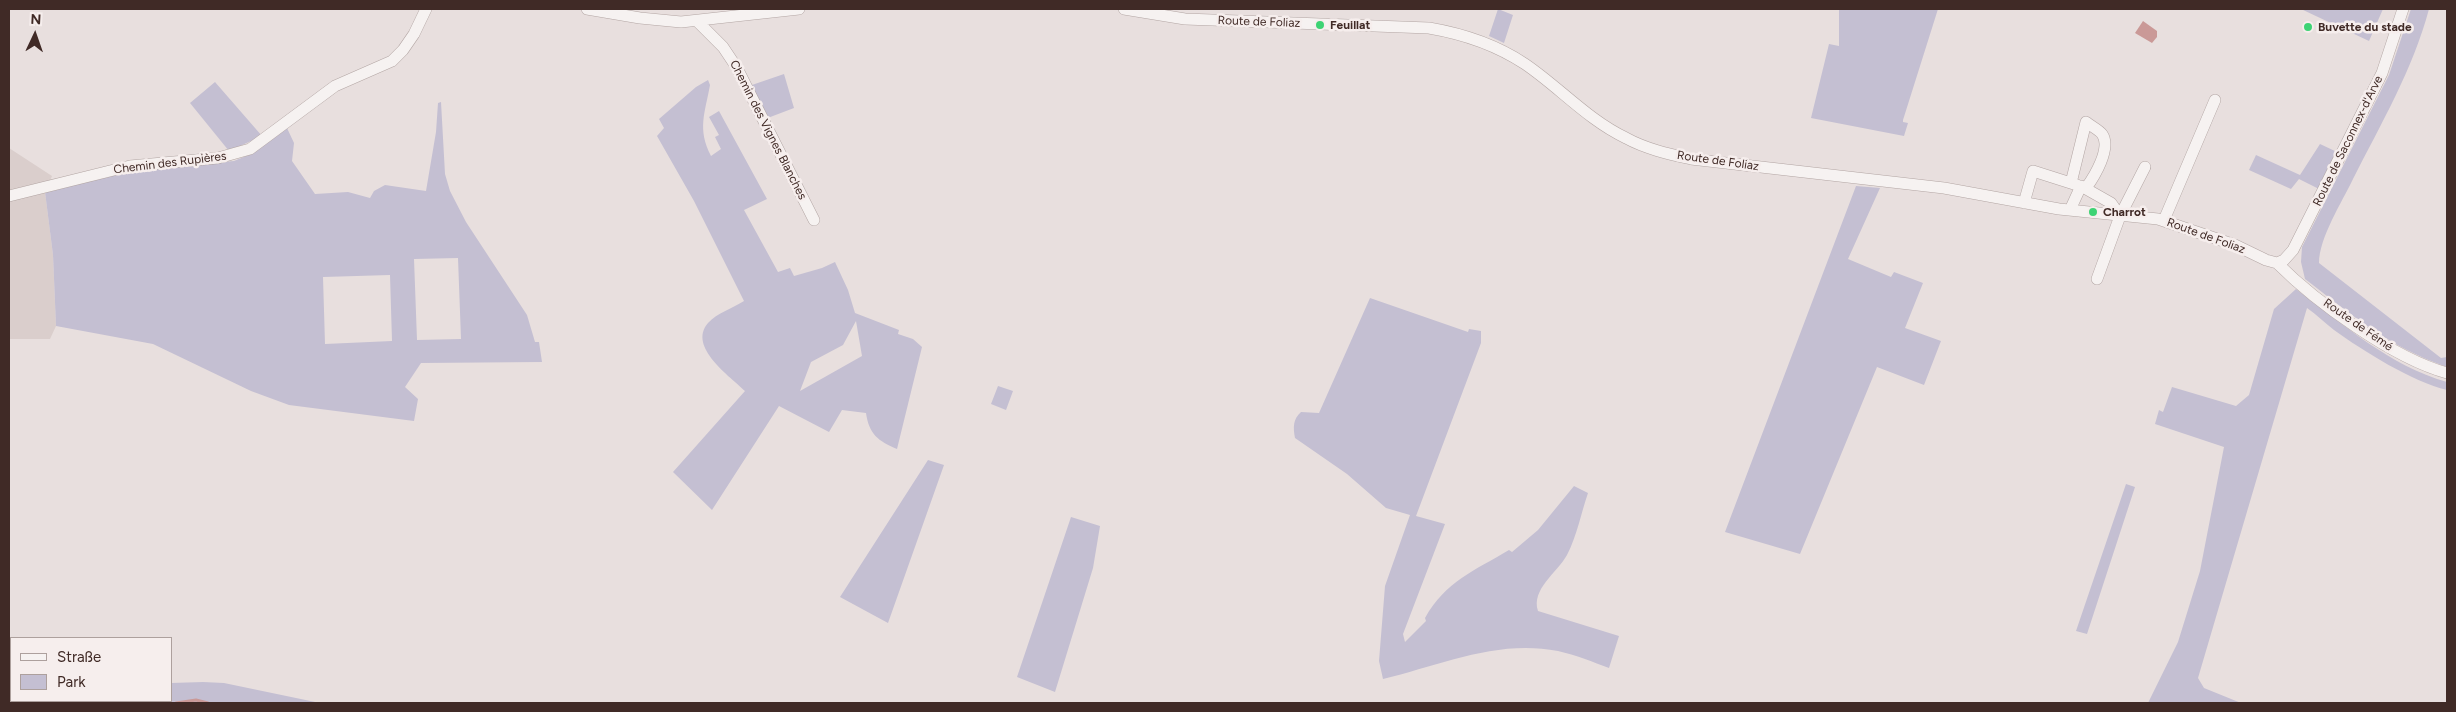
<!DOCTYPE html>
<meta charset="utf-8">
<style>
body{margin:0}
#map{position:relative;width:2456px;height:712px;overflow:hidden;background:#e8dfde;font-family:Figtree,sans-serif}
canvas{display:block}
.frame{position:absolute;inset:0;border:10px solid #402a26;pointer-events:none}
.legend{position:absolute;left:10px;top:637px;width:162px;height:65px;box-sizing:border-box;background:#f6eeed;border:1px solid #ada09d;margin:0;padding:6px 9px;list-style:none;font-size:15px;color:#402a26}
.legend li{display:flex;align-items:center;gap:10px;height:25px}
.legend b{width:25px;border:1px solid #ada09d}
.north{position:absolute;left:10px;top:10px;width:50px;height:50px;-webkit-text-stroke:4px #f6eeed;paint-order:stroke;rotate:3deg;font-size:14px;font-weight:700;line-height:20px;text-align:center;color:#402a26}
.north::after{content:'';display:block;margin:auto;width:18px;height:22px;background:#402a26;clip-path:polygon(50% 0,100% 100%,50% 72%,0 100%)}
</style>
<div id="map">
<canvas width="2456" height="712"></canvas>
<div class="frame"></div>
<ul class="legend">
<li><b style="height:6px;background:#f6f2f1"></b>Straße</li>
<li><b style="height:14px;background:#c4bfd2"></b>Park</li>
</ul>
<div class="north">N</div>
</div>
<script>
const ctx = document.querySelector('canvas').getContext('2d');
ctx.lineJoin = 'round';
function fill(path, color) { ctx.fillStyle = color; ctx.fill(path, 'evenodd'); }
function strokePath(path, color, width, dash) { ctx.strokeStyle = color; ctx.lineWidth = width; ctx.lineCap = dash ? 'butt' : 'round'; ctx.setLineDash(dash || []); ctx.stroke(path); }
function write(font, color, halo, rows, align = 'center') {
  ctx.font = font + ' Figtree,sans-serif'; ctx.lineWidth = 5; ctx.setLineDash([]); ctx.textBaseline = 'middle'; ctx.strokeStyle = halo; ctx.fillStyle = color; for (const [text, x, y, turn = 0] of rows) {
    ctx.save(); ctx.translate(x, y); ctx.rotate((+turn || 0) * Math.PI / 180); ctx.textAlign = isNaN(turn) ? turn : align; if (halo) ctx.strokeText(text, 0, 0); ctx.fillText(text, 0, 0); ctx.restore();
  }
}
fill(new Path2D(`
 M9 148 52 176 45 192 53 255 56 326 50 339H9Z`), '#dacecc');
fill(new Path2D(`
 M1498 9 1513 15 1504 43 1489 36Z
 M1839 9H1938L1903 120V122L1908 123 1904 136 1811 118 1829 44 1839 46Z
 M2301 9H2383L2369 41Z
 M2411 9H2429C2413 69 2381 124 2353 179 2342 202 2319 238 2319 263L2441 358 2447 357V367C2389 347 2353 316 2305 279L2301 262 2302 247 2389 75Z
 M784 74 794 108 765 119 749 86Z
 M708 80 710 85C705 113 697 129 711 156L721 149 715 137 719 135 709 117 719 111 767 199 744 210 778 272 790 268 794 276 822 268 835 262 848 290 855 313 899 330 898 334 913 339 922 347 897 449C878 441 869 434 866 413L842 410 829 432 779 406 712 510 673 472 745 391C731 377 687 347 708 323 717 313 733 308 744 301L694 201 657 136 664 128 659 119 696 87ZM856 321 862 356 800 391 811 362 843 345Z
 M215 82 262 136 229 151 190 103Z
 M441 102 445 174 450 191 466 222 527 315 535 342H539L542 362 421 363 405 387 418 399 414 421 289 405 251 391 153 344 56 326 53 255 45 192 129 170 234 161 251 154 287 128 294 143 292 161 315 194 348 192 370 198 374 191 385 185 426 191 436 132 438 103ZM458 258 461 339 417 340 414 259ZM390 275 392 341 325 344 323 277Z
 M2320 144 2337 152 2319 189 2299 179 2291 189 2249 170 2256 155 2300 175Z
 M1856 186 1880 188 1848 259 1891 277 1894 272 1923 283 1905 328 1941 341 1924 385 1877 367 1800 554 1725 532Z
 M2296 289C2343 324 2390 366 2447 382V390C2413 382 2363 351 2334 330 2325 323 2316 314 2307 308L2198 678 2204 688 2241 703H2148L2178 642 2200 571 2224 447 2155 424 2159 410 2163 412 2172 387 2236 406 2249 395 2274 309Z
 M1370 298 1468 332 1469 329 1481 331V343L1416 516 1445 524 1403 634 1405 642 1426 621 1425 618C1446 581 1474 571 1509 550L1512 552 1538 530 1574 486 1588 493C1581 513 1577 536 1567 555 1557 573 1531 589 1538 611L1619 636 1609 668C1593 662 1576 655 1558 651 1497 639 1441 665 1383 679L1379 661 1385 586 1410 515 1386 508 1347 474 1295 438C1293 427 1293 419 1301 412L1319 413Z
 M998 386 1013 391 1006 410 991 404Z
 M928 460 944 465 888 623 840 597Z
 M2126 484 2135 487 2087 634 2076 631Z
 M1071 517 1100 526 1093 568 1055 692 1017 677Z
 M203 682 224 683 320 703H9V692L11 693V701H171V683Z`), '#c4bfd2');
fill(new Path2D(`
 M2143 21 2157 31V37L2152 43 2135 33Z`), '#ca9997');
strokePath(new Path2D(`
 M176 703 196 700 208 703`), '#ca9997', 3);
const street = new Path2D(`
 M587 9 640 18 681 22 799 9
 M1124 9 1185 19 1429 28C1464 34 1495 44 1525 64 1559 87 1588 120 1626 138 1646 149 1669 154 1691 159L1944 188 2059 209 2158 219 2235 245 2266 260 2277 263
 M697 21 723 47 737 68 814 220
 M2071 183 2086 122C2091 126 2099 130 2102 134 2112 148 2094 177 2086 188
 M9 196 130 166 218 158 250 149 335 86 392 61 403 50 414 34 426 9
 M2024 203 2033 171 2077 185
 M2070 210 2081 186 2111 203 2120 216
 M2164 220 2215 100
 M2277 263 2284 260 2293 250 2382 73 2403 9
 M2277 263C2317 303 2393 358 2447 373
 M2097 279 2120 216 2145 167`);
strokePath(street, '#b2a5a3', 12);
strokePath(street, '#f6f2f1', 11);
for (const [x, y, r, color] of [
 [1320,25,5,"#3dd374"],
 [2308,27,5,"#3dd374"],
 [2093,212,5,"#3dd374"]
]) { const dot = new Path2D(); dot.arc(x, y, r, 0, 2 * Math.PI); ctx.fillStyle = color; ctx.fill(dot); strokePath(dot, '#f6eeed', 2); }
write('12px', '#402a26', '#f6eeed', [
 ["Route de Foliaz",1259,22,2],
 ["Chemin des Vignes Blanches",768,130,63],
 ["Route de Saconnex-d'Arve",2348,141,-64],
 ["Route de Foliaz",1718,161,8],
 ["Chemin des Rupières",170,163,-7],
 ["Route de Foliaz",2206,236,20],
 ["Route de Fémé",2358,325,35]
]);
write('bold 12px', '#402a26', '#f6eeed', [
 ["Feuillat",1330,25],
 ["Buvette du stade",2318,27],
 ["Charrot",2103,212]
], 'left');
</script>
